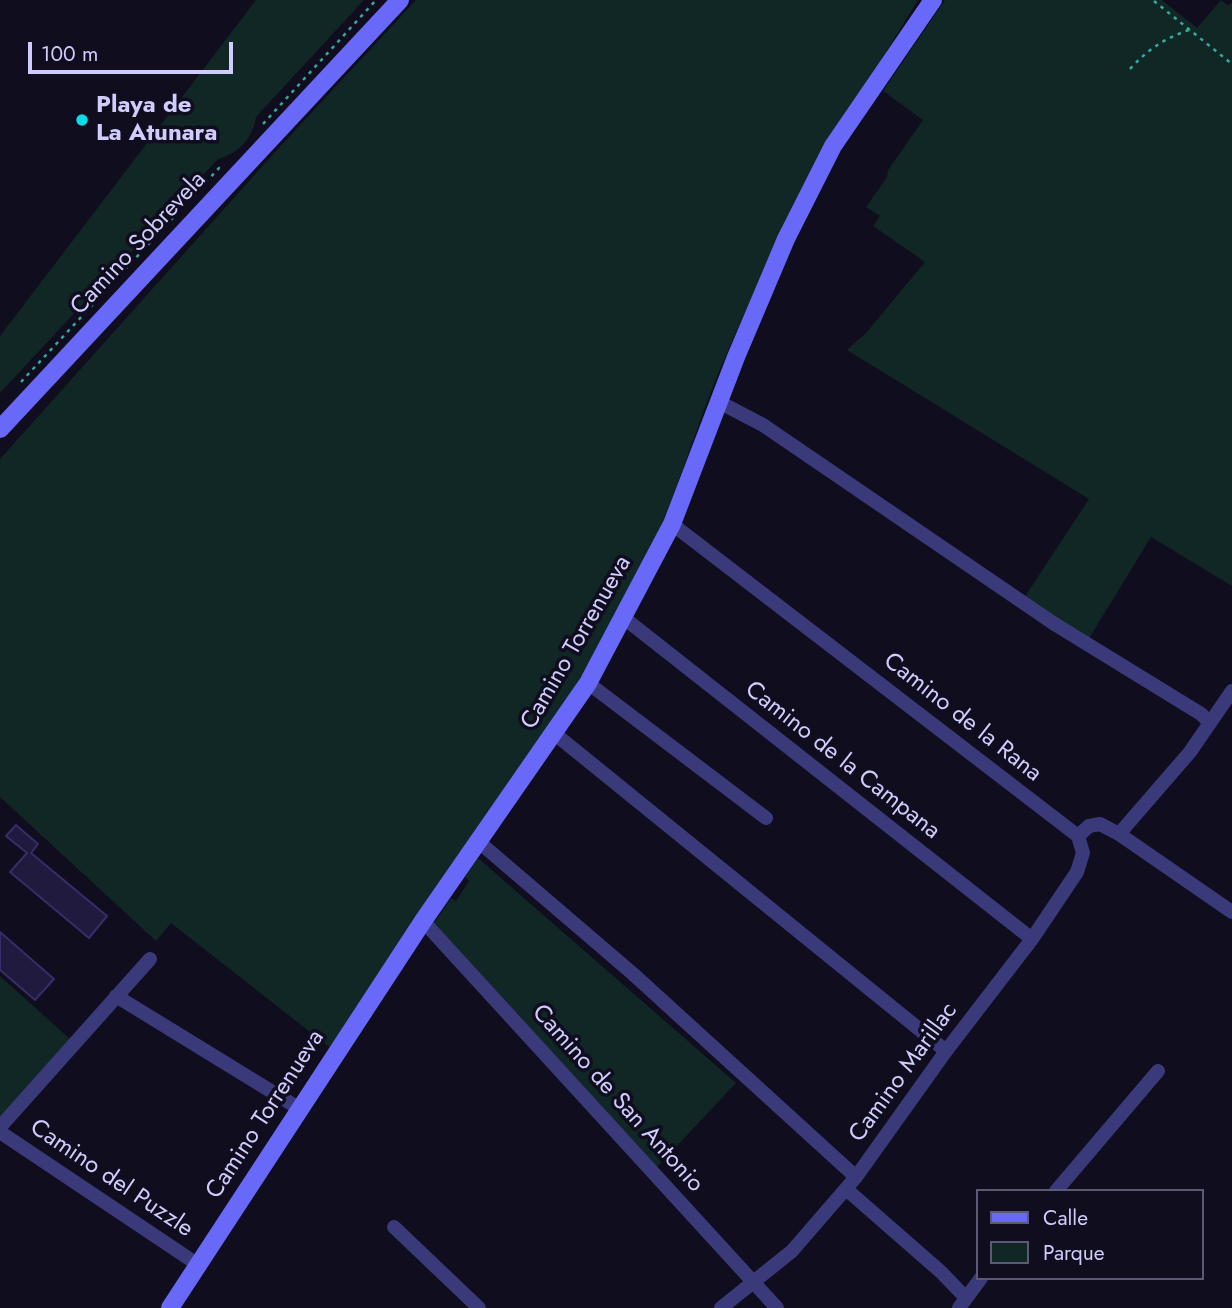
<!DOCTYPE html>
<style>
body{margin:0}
#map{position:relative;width:1232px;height:1308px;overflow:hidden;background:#0f0d1e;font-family:Jost,sans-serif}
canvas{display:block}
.legend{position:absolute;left:976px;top:1189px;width:228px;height:91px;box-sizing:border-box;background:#0f0d1e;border:2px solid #5c5977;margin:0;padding:9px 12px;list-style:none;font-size:21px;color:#d0ccfd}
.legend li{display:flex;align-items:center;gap:14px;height:35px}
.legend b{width:35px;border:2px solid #5c5977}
.scale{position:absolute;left:28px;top:42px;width:205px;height:32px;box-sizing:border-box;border:4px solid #d0ccfd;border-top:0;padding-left:9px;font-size:21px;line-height:24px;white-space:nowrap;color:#d0ccfd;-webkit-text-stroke:5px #0f0d1e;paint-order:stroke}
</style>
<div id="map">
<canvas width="1232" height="1308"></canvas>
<ul class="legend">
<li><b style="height:9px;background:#6869f8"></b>Calle</li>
<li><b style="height:19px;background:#102726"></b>Parque</li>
</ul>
<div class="scale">100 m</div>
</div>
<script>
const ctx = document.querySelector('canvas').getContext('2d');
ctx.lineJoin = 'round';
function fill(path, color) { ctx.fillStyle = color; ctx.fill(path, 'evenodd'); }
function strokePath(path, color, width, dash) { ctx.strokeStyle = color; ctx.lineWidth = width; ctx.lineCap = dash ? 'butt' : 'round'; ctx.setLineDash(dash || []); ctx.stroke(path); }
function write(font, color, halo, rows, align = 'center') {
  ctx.font = font + ' Jost,sans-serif'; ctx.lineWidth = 7; ctx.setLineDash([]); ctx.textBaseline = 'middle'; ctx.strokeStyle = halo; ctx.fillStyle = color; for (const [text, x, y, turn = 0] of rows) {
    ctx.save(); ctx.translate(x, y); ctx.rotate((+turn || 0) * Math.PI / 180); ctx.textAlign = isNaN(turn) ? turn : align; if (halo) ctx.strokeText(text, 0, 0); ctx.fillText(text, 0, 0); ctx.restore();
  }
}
fill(new Path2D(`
 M256 0H364L256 117C253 138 238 154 218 159L0 393V336Z
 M416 0H918C846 116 777 236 723 362 693 433 673 508 638 576 590 668 533 753 475 839 428 909 380 979 333 1050L171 923 156 941 0 797V459L275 152Z
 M945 0H1162L1197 28 1221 0 1227 5 1232 3V586L1151 537 1088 640 1024 598 1089 499 847 350 866 333 925 262 873 226 880 216 866 207 887 177 888 170 923 120 883 91Z
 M478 858 736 1083 657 1167 434 923 451 898 456 901 469 881 465 877Z
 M0 976 70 1039 0 1119Z`), '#102726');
const building = new Path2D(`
 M16 825 38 844 31 853 107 916 89 938 10 872 27 853 6 836Z
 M0 932 54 979 35 1000 0 970Z`);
fill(building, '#201a3e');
strokePath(building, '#372d68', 2);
strokePath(new Path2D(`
 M1154 1 1232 64
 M1130 69C1147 50 1165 38 1189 30
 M263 124 376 0
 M21 382 219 168H222`), '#33aa9e', 2.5, [3.5, 5]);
strokePath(new Path2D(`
 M719 402 763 425 1053 623 1201 714 1210 723
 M672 524 1078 836
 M624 618 1032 939
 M588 683 766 818
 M555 734 946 1051
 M1119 834 1190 752 1232 691
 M1078 836 1089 826 1100 824 1119 834 1232 912
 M479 842 632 973 856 1177
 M423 921 777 1308
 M116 996 300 1109
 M0 1127 150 959
 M0 1132 197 1264
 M846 1189 941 1272 966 1298
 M1056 1191 1158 1071
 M394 1227 479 1308
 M721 1308 792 1251 856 1177 946 1051 1032 939 1077 872 1083 853 1078 836
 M959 1308 981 1278`), '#3a3a7a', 14);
strokePath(new Path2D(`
 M0 429 400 0
 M170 1308 423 921 588 683 672 524 736 357 786 239 833 146 933 0`), '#6869f8', 18);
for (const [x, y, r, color] of [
 [82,120,7,"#0bdbe9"]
]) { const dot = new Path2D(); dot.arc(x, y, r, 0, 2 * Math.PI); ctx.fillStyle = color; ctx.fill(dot); strokePath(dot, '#0f0d1e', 2.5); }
write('bold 24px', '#d0ccfd', '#0f0d1e', [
 ["Playa de",96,106],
 ["La Atunara",96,134]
], 'left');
write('24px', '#d0ccfd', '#0f0d1e', [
 ["Camino Sobrevela",139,244,-47],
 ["Camino Torrenueva",577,643,-60],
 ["Camino de la Rana",962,718,38],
 ["Camino de la Campana",842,761,38],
 ["Camino Marillac",904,1073,-54],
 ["Camino de San Antonio",617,1099,48],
 ["Camino Torrenueva",266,1115,-57],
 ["Camino del Puzzle",111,1179,34]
]);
</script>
